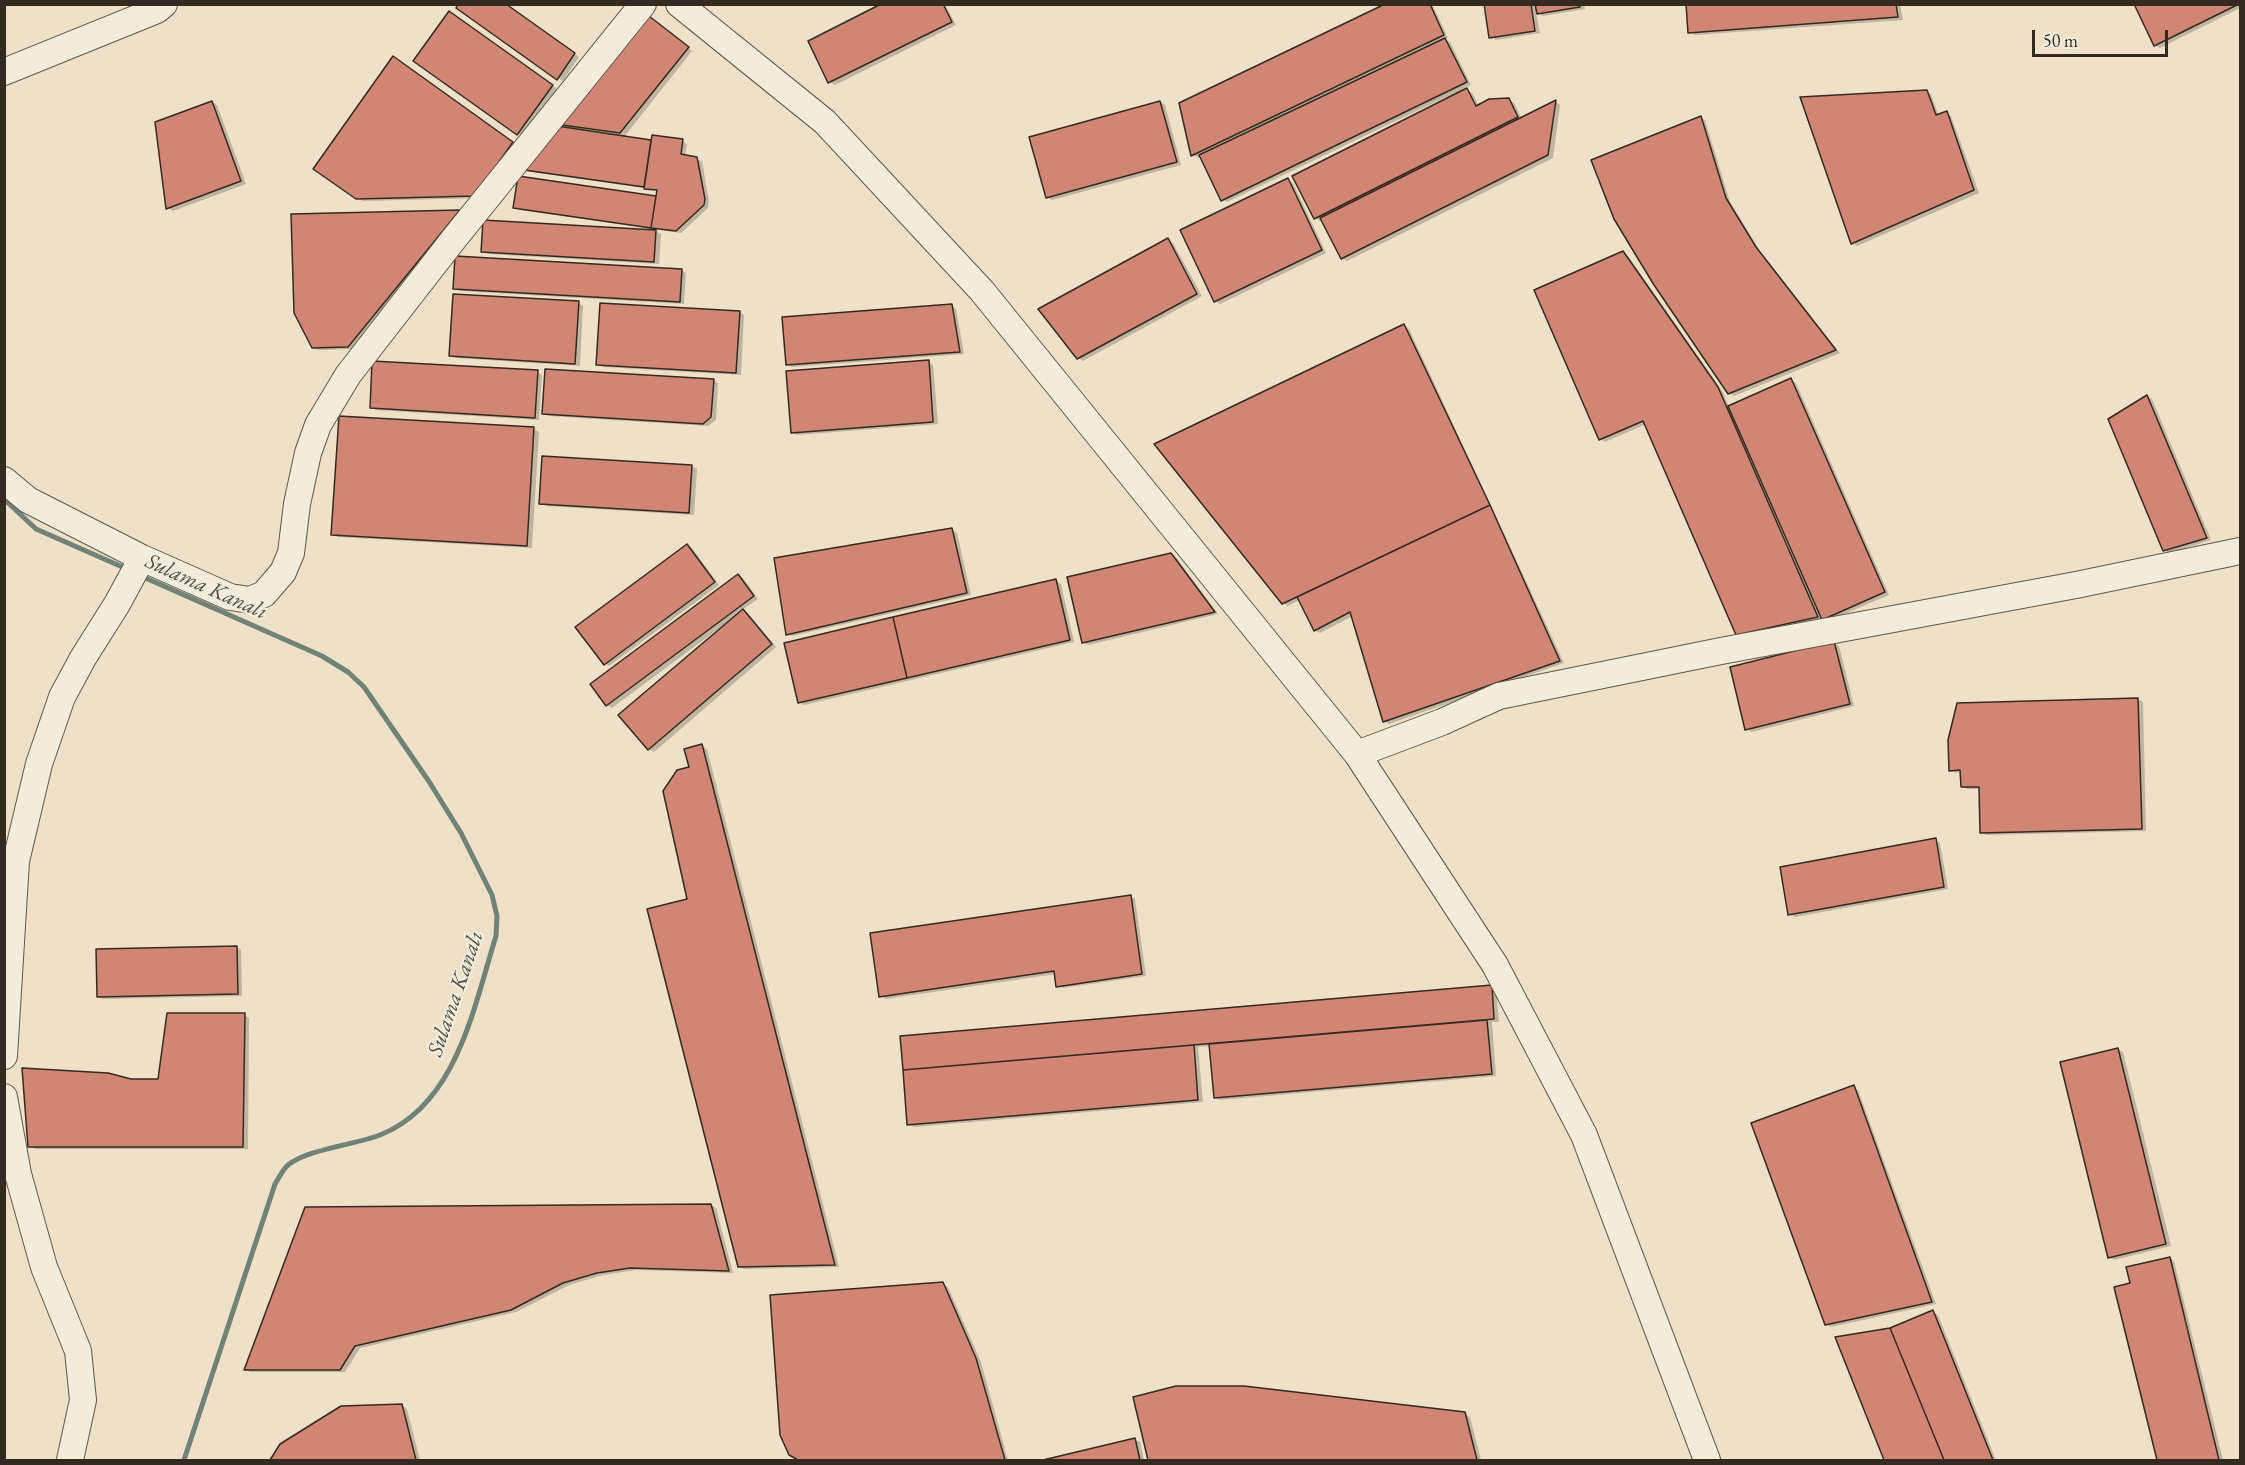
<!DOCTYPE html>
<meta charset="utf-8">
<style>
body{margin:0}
#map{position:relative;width:2245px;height:1465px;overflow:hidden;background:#eee1c7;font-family:"EB Garamond",serif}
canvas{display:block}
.frame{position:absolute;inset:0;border:6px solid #342a1f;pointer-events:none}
.scale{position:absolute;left:2032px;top:30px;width:136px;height:27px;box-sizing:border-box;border:3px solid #342a1f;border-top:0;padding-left:8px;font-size:18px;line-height:21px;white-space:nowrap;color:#342a1f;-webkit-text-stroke:4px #f4ecdb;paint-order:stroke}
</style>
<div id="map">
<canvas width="2245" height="1465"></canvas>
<div class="frame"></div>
<div class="scale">50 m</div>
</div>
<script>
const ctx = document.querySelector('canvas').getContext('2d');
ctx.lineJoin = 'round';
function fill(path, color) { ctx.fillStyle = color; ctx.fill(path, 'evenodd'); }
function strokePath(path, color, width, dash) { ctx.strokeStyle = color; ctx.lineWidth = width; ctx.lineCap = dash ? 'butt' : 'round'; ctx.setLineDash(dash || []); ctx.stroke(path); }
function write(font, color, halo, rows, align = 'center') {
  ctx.font = font + ' "EB Garamond",serif'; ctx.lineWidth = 4.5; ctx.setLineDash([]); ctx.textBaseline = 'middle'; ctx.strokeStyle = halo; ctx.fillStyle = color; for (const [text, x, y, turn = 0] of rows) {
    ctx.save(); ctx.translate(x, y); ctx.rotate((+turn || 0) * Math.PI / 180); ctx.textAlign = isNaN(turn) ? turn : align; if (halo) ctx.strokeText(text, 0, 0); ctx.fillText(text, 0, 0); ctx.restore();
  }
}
fill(new Path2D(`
 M505 4 579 57 563 81 558 78Z
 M885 4H945L956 25 835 85 830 82 810 42Z
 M1388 4H1432L1448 38 1445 39 1450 42 1471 85 1464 88 1472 93 1479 106 1508 100 1514 103 1522 119 1556 102 1560 105 1553 158 1347 261 1342 258 1323 220 1320 221 1315 218 1447 100 1446 97 1227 202 1222 199 1201 156 1198 158 1193 155Z
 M1486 4H1584L1585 9 1543 16 1536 12 1540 33 1496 40 1491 37Z
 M1688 4H1900L1903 20 1695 35 1690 32Z
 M2138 4H2240V8L2160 48 2155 45Z
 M454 16 557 89 523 137 415 61Z
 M654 20 692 51 624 137 653 142 682 141 687 144 685 156 702 161 709 202 708 208 681 233 653 229 661 234 659 264 488 254 483 251 646 231 647 228 520 210 515 207 520 178 657 198 658 191 651 189 531 172 527 170 575 130 564 124Z
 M398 61 517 145 480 198 363 201 357 198Z
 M1926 92 1931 94 1939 116 1946 113 1951 116 1979 193 1857 246 1853 243 1802 98Z
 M212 102 217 105 246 184 173 211 168 208Z
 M1160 102 1165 105 1181 165 1052 200 1047 197Z
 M1701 118 1705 120 1730 202 1760 251 1840 353 1734 396 1729 393Z
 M1288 180 1293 183 1326 253 1220 304 1215 301Z
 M459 212 463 214 354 349 318 350 313 347 293 216Z
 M1168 240 1173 243 1202 296 1083 361 1078 358Z
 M1623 253 1628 256 1723 392 1729 407 1791 380 1796 383 1889 595 1828 621 1823 619 1742 637 1737 634 1646 424 1605 442 1600 439Z
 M681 270 686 273 684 304 460 291 455 288Z
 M578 303 583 306 580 366 456 358 451 356Z
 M951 306 956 309 964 354 792 367 787 364Z
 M739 312 744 315 741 375 603 367 598 364Z
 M1404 326 1409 329 1564 663 1389 724 1384 721 1353 616 1320 633 1315 630 1300 600 1288 606 1283 603Z
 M928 362 933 365 938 424 797 435 792 432Z
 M537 372 542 375 539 420 376 410 371 408Z
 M713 380 718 383 716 420 708 426 549 416 544 414Z
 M2147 396 2152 399 2211 540 2169 553 2164 550Z
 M534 429 539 432 532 548 338 537 333 534Z
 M692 466 697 469 694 515 546 506 541 503Z
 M952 530 957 533 971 595 792 636 788 634Z
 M687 546 692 548 719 585 609 666 605 663Z
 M1171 554 1176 557 1218 614 1088 645 1083 642Z
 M738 575 743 578 758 599 742 610 748 613 776 647 654 752 649 749 720 631 718 629 612 708 607 705Z
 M1056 581 1061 584 1074 642 804 705 800 702Z
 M1834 643 1839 646 1854 706 1752 732 1747 729Z
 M2138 699 2143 702 2146 831 1986 835 1981 832 1980 789H1967L1962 786 1961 772 1955 773 1950 770Z
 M702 746 707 749 839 1267 744 1269 739 1266 689 900 691 768Z
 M1935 840 1940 843 1948 889 1795 917 1790 914Z
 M1130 896 1135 899 1146 976 1063 988 1058 986 1056 974 886 999 881 996Z
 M236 947 241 950 242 996 103 999 98 997Z
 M1491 987 1496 989 1499 1022H1492L1496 1076 1220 1100 1215 1097 1211 1046 1198 1047 1203 1102 914 1127 909 1124 902 1037Z
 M244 1015 249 1018 248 1149H35L30 1146 130 1080 160 1081Z
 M2118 1050 2123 1052 2171 1246 2114 1260 2109 1257Z
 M1853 1087 1858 1090 1936 1304 1831 1327 1826 1324Z
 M711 1205 716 1208 733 1273 636 1270 603 1275 569 1285 516 1312 360 1348 345 1372H250L246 1370Z
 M2169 1258 2174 1261 2223 1460H2158L2116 1288 2132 1285Z
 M943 1284 948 1287 981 1362 1008 1460H801L791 1454Z
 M1933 1312 1938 1315 1996 1460H1886L1837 1338 1891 1329Z
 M1135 1398 1465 1414 1470 1417 1481 1460H1150Z
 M402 1406 407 1409 420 1460H272L281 1445Z
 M1135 1440 1140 1442 1144 1460H1049Z`), '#0003');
strokePath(new Path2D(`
 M4 499 36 529 127 569
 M141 576 322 656 348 672 364 687 428 780 461 833 492 895 497 916 496 936C474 1006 457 1105 380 1135 354 1145 308 1149 288 1165 283 1169 279 1178 275 1184L184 1460`), '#718377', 5);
const building = new Path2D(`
 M458 4H506L575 53 557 80 456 8Z
 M881 4H943L952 22 828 83 808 41Z
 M1385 4H1430L1444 35 1191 156 1179 103Z
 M1484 4H1531L1535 31 1489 38Z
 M1535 4H1580V7L1537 14Z
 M1686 4H1896L1898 17 1688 33Z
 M2134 4H2239L2154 46Z
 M449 11 553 85 517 135 413 61Z
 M649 16 689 47 620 133 562 125Z
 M1445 38 1467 82 1221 201 1199 155Z
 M393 56 513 142 475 196 356 199 313 169Z
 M1467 88 1476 106 1489 99 1509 98 1518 117 1314 219 1292 176Z
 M1927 90 1936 115 1947 111 1974 190 1851 244 1800 97Z
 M1556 100 1548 155 1341 259 1320 218Z
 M212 101 241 181 166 209 155 122Z
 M1160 101 1177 162 1046 198 1029 137Z
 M1701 116 1726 198 1756 247 1836 350 1728 394 1654 285 1614 219 1591 160Z
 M557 126 651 140 644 187 524 170Z
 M652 135 683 139 681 154 697 157 705 199 704 205 676 231 651 228 657 190 644 189Z
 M518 176 656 196 651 228 513 208Z
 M1288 178 1322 250 1214 302 1180 230Z
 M460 210 348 347 312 348 294 313 291 214Z
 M483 220 656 230 654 262 481 252Z
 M1168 238 1197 294 1077 359 1038 309Z
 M1623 251 1718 387 1818 617 1736 635 1643 421 1599 440 1534 290Z
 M455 256 682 269 680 302 453 289Z
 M453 294 579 301 575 364 449 356Z
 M600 303 740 311 736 373 596 365Z
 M952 304 960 352 786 365 782 317Z
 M1404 324 1490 505 1282 604 1154 444Z
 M929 360 933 422 791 433 786 371Z
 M372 361 538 370 535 418 370 408Z
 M545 369 714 379 711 417 703 424 542 414Z
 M1791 378 1885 592 1822 620 1728 406Z
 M2147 395 2207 538 2163 551 2108 419Z
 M339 416 534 427 527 546 331 535Z
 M542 456 692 465 689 513 539 504Z
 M1490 505 1560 661 1383 722 1350 612 1314 631 1297 597Z
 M952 528 967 593 786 635 774 558Z
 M687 544 715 582 604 665 575 627Z
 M1171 553 1215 612 1082 643 1067 577Z
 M738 574 754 596 606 706 590 684Z
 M1056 579 1070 640 907 678 893 617Z
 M743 609 772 644 648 750 618 715Z
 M893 617 907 678 798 703 784 643Z
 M1834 641 1850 704 1745 730 1730 667Z
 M2138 698 2142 829 1980 833 1979 787H1961L1960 770 1949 771 1948 740 1957 703Z
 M702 744 835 1265 738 1267 647 909 687 899 663 791 677 770 689 767 684 749Z
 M1936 838 1944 887 1788 915 1780 867Z
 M1131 895 1142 974 1056 987 1054 971 879 997 870 933Z
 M237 946 238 994 97 997 96 949Z
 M1492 985 1494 1019 903 1070 900 1036Z
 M167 1013H245L243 1147H28L22 1068 108 1073 131 1079H158Z
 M1487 1020 1492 1074 1214 1098 1209 1044Z
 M1194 1045 1198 1100 907 1125 903 1070Z
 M2118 1048 2166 1244 2108 1258 2060 1062Z
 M1854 1085 1932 1302 1825 1325 1751 1123Z
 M711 1204 729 1271 630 1268 597 1273 563 1283 511 1310 355 1346 340 1370H244L305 1207Z
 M2170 1257 2219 1460H2157L2114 1287 2130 1283 2126 1267Z
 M943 1282 976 1358 1005 1460H798L789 1455 780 1435 770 1295Z
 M1933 1310 1993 1460H1944L1890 1328Z
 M1890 1328 1944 1460H1884L1835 1337Z
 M1176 1386H1244L1465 1412 1477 1460H1148L1133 1397Z
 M402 1404 416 1460H270L280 1444 341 1406Z
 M1135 1438 1140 1460H1043Z`);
fill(building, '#d18675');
strokePath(building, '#342a1f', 1.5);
const minor = new Path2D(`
 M679 4 825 122 982 291 1357 754 1495 965 1584 1135 1707 1460
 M4 72 157 10 164 4
 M4 480 28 500 142 558 230 597 250 600 264 594 283 572 291 553 297 504 308 453 318 425 348 375 453 240 643 4
 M1357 754 1442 722 1499 696 1721 651 2076 585 2240 551
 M4 1056 16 861 39 764 62 697 83 658 117 604 142 558
 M4 1097 18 1174 44 1267 78 1351 83 1400 70 1460`);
strokePath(minor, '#625849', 28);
strokePath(minor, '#f4ecdb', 26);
write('italic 22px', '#4e4f44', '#f4ecdb', [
 ["Sulama Kanalı",206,587,24],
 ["Sulama Kanalı",456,994,-71]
]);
</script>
